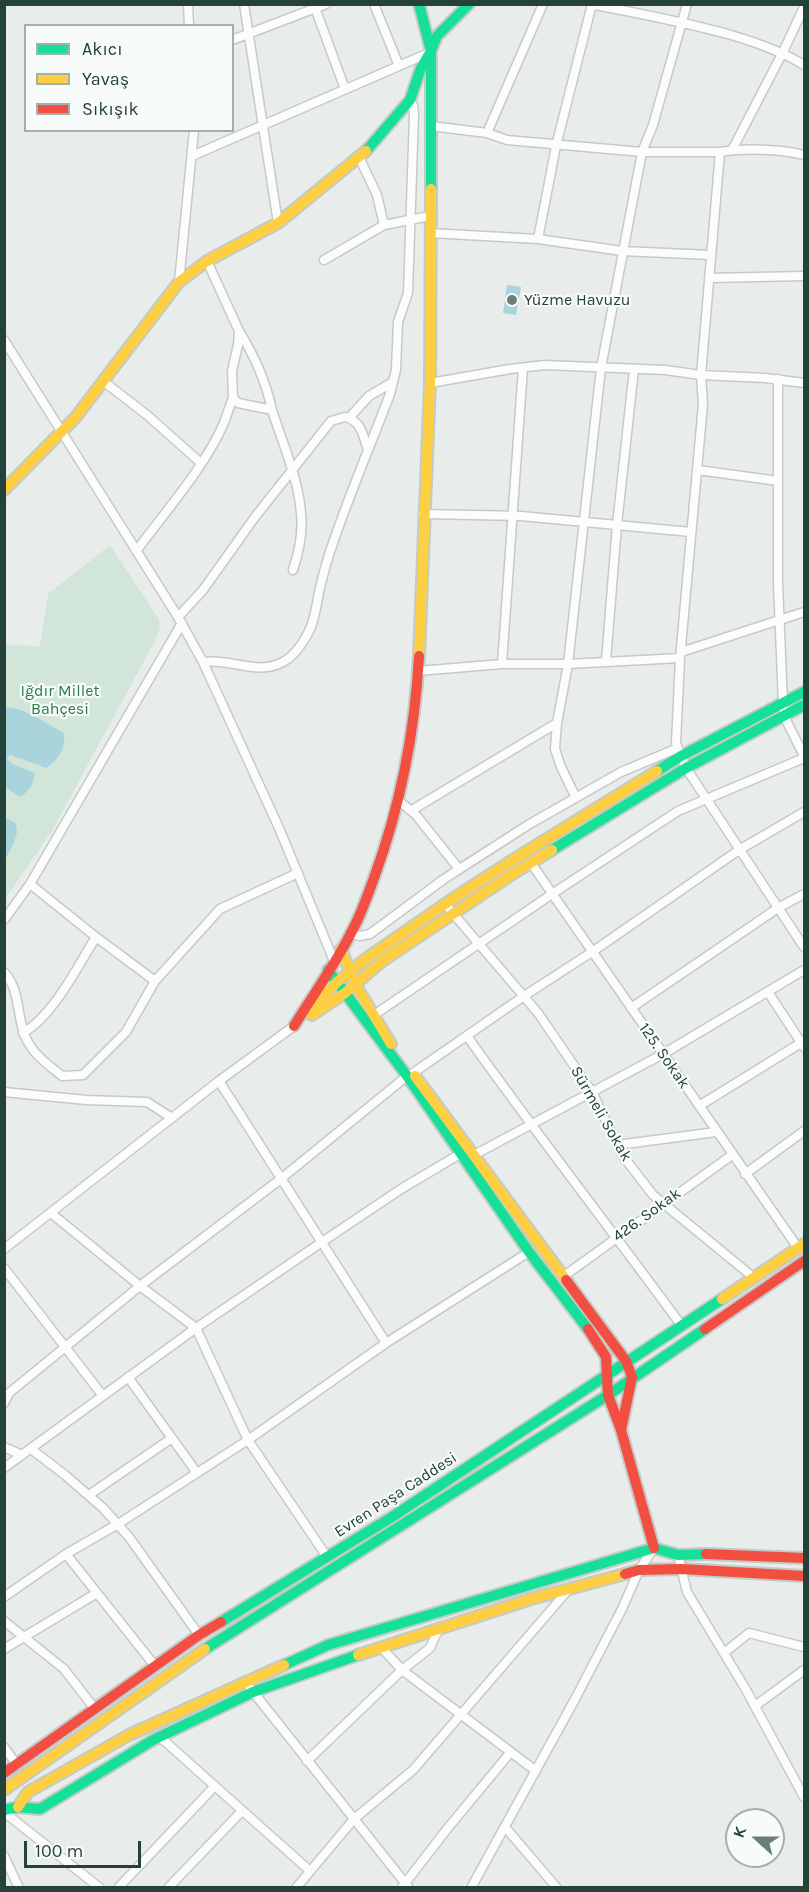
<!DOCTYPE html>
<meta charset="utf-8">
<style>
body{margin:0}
#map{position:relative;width:809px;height:1892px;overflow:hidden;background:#e8edeb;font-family:Karla,sans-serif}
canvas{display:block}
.frame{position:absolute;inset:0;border:6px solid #24423a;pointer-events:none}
.legend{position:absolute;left:24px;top:24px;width:210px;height:108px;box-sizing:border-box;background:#f7fbf9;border:2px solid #a3b1ad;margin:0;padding:8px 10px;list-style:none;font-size:18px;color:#24423a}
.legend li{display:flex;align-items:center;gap:12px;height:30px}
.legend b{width:30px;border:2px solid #a3b1ad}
.north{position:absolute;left:725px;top:1808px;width:60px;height:60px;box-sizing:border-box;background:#f7fbf9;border:2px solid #a3b1ad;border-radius:50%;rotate:291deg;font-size:16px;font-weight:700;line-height:24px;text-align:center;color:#24423a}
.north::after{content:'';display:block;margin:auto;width:21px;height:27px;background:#697e78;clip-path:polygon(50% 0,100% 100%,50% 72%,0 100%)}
.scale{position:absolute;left:24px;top:1841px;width:117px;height:27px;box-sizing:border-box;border:3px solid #24423a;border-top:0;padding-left:8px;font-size:18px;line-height:21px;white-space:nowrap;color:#24423a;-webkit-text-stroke:4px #f7fbf9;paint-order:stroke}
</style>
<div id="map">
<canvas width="809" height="1892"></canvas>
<div class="frame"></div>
<ul class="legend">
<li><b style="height:8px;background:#16e098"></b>Akıcı</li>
<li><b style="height:8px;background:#ffcf43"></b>Yavaş</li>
<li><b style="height:8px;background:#f24e42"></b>Sıkışık</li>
</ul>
<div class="north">K</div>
<div class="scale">100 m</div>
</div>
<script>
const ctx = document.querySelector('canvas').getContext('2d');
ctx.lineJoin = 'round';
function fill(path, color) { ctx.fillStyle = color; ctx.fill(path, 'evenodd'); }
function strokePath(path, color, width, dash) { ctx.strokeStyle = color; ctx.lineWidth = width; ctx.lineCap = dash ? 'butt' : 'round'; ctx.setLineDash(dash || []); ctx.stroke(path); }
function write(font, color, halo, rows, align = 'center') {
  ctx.font = font + ' Karla,sans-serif'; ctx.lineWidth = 4.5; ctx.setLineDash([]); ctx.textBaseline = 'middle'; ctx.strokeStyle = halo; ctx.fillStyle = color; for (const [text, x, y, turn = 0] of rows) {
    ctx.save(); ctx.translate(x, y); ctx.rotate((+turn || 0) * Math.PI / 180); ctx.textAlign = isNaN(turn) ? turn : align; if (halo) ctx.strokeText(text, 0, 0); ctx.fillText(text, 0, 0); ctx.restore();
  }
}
fill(new Path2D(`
 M110 545 159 619 160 627 157 637 52 831 5 899V645L40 646 48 594Z`), '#d1e6d8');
fill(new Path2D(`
 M507 285 521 287 516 315 503 313Z
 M4 708C24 706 45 724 63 732 68 745 58 761 46 768L11 755 8 756 7 759C14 768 27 767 35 774L31 787 22 796H18L5 787Z
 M5 818C6 818 13 821 14 822 23 831 9 851 5 860Z`), '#a9d4db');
const street = new Path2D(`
 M188 4 189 26
 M244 4 278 223
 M374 4 399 66
 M590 4C638 13 685 22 731 35 758 43 781 51 804 65
 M314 5 345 89
 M232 40 326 4
 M431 126 487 133 507 140 642 152H720C744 148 781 149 804 155
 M487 133 543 4
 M732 150 783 52 804 7
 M720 152 701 375 703 404 680 658 676 743 686 768 804 947
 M192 156 431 52
 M359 157 377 195 384 225
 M430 233 538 239 622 251 711 255
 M538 239 556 146 592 4
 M324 260 384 225 430 216
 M207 261 239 331 238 345 232 371 233 398 238 403 272 410C282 442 299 480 301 514 303 533 299 552 293 570
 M709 278 804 276
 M179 282 194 130
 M239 331C254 355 266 382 272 410
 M4 340 178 617 203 662 279 828 334 961
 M778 379V582L783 704 784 716 804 756
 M103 381 147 415 201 463
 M430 383 510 369 545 365 665 370 701 375 765 378 804 383
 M349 418 369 396 393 382
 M698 470 778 481
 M423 514 521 516 691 532
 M137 550C165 512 204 468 223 425 227 416 229 407 233 398
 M178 617 203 590 255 517 331 421 345 417C362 421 363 436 368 450
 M681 652 804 612
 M606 661 617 525 634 369
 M203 662C232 658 256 676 283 662 296 655 305 640 311 627 315 616 317 604 319 592 323 575 327 559 333 543 350 493 371 444 390 394L396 370 398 322 408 293 414 114 413 105 410 100
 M502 664 523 368
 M418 671 502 664H568L680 658
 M576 798 561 767 555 749 557 723 568 664 601 368 642 152 653 125 687 4
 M398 800 416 815 459 869
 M412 810 557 723
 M531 863 798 1248
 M30 884 96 937 155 981
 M445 904 538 1013 592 1092 623 1156 653 1195 753 1277
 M4 920 30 884 182 623
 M351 934 360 936 370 934 444 879 528 825 621 772 678 748
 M4 972C19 988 17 1011 23 1030 29 1052 46 1063 62 1076L83 1075 126 1032 155 981 220 909 298 873
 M768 992 804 1047
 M631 1008 778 908 804 894
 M374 1015 552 894 678 811 804 758
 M23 1033C54 1015 77 967 96 937
 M467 1036C536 1133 610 1228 681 1325
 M413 1073 524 996 592 952 739 850 804 812
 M219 1081 386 1343
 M4 1092 86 1100 147 1102 172 1118
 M699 1106 804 1041
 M617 1145 716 1132
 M745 1174 804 1131
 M51 1213 140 1286 196 1328 248 1440 327 1557
 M4 1249 219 1081 294 1026
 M4 1268 103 1396
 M564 1276 732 1155
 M128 1377 197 1473
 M4 1403 9 1393 140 1286 282 1178 407 1076
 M4 1447 22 1455
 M31 1449 65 1475 103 1508 129 1537 199 1635
 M4 1468 196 1328 322 1242 401 1189 460 1154 474 1155 663 1054 804 970
 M89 1495 172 1438
 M66 1554 155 1666
 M678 1555 687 1592 745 1688 804 1797
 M4 1597 66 1554 118 1524 248 1440 386 1343 529 1252
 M4 1621 64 1669 95 1709
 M381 1647 402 1670 536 1771
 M4 1649 97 1593
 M724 1653 749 1633 804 1647
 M250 1688 409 1888
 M755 1706 804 1670
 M160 1737 310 1871
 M4 1747 17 1765
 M307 1761 402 1670 430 1648 439 1628
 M4 1812 100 1888
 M505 1827 557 1888
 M4 1856 19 1888
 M403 1886 447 1829 510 1753
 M118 1888 215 1786
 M168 1888 242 1811
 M296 1888 354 1819 413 1770 569 1589
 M471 1888 574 1701 622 1609 639 1570 654 1548`);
const fast = new Path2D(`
 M366 151 410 100 421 68 431 51 419 4
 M431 189V51L437 36 469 4
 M657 771 681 756 804 692
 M552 850 686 768 804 705
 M328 970 407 1076 529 1252 588 1329
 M221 1622 392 1517 722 1299
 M205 1649 608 1395 705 1329
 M284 1665 328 1645 654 1548 678 1555 706 1554
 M4 1810 18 1807 40 1809 153 1740 253 1692 358 1655`);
const slow = new Path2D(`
 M4 490 75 418 179 282 207 261 278 223 366 151
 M419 656 430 383 431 189
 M341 949 355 984 391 1044
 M307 1013 337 982 367 958 451 900 516 858 657 771
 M312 1015 345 993 381 962 514 873 552 850
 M415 1076 566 1280
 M722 1299 804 1244
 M358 1655 531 1599 625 1574
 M4 1790 205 1649
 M18 1807 28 1792 129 1735 284 1665`);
const jam = new Path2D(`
 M294 1026C313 995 335 965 351 933 361 915 367 897 374 878 400 807 415 731 419 656
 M566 1280 626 1361 632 1377 621 1430
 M588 1329 606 1357 608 1395 621 1430 654 1548
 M705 1329 804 1261
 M706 1554 804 1558
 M625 1574 639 1570 681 1569 804 1576
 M4 1773 199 1635 221 1622`);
strokePath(street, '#c5cac8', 11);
strokePath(fast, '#c3cbc8', 14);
strokePath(slow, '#c3cbc8', 14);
strokePath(jam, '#c3cbc8', 14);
strokePath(street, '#fcfcfc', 8);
strokePath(fast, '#16e098', 10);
strokePath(slow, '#ffcf43', 10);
strokePath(jam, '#f24e42', 10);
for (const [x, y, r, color] of [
 [512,300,6,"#697e78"]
]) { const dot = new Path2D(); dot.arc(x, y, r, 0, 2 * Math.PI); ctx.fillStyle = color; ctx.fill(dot); strokePath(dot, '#f7fbf9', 2); }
write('16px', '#24423a', '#f7fbf9', [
 ["Yüzme Havuzu",524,300]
], 'left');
write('16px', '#2d7a4b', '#f7fbf9', [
 ["Iğdır Millet",60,691],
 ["Bahçesi",60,709]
]);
write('16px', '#24423a', '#f7fbf9', [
 ["125. Sokak",664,1056,55],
 ["Sürmeli Sokak",601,1114,60],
 ["426. Sokak",647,1215,-36],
 ["Evren Paşa Caddesi",396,1495,-33]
]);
</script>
